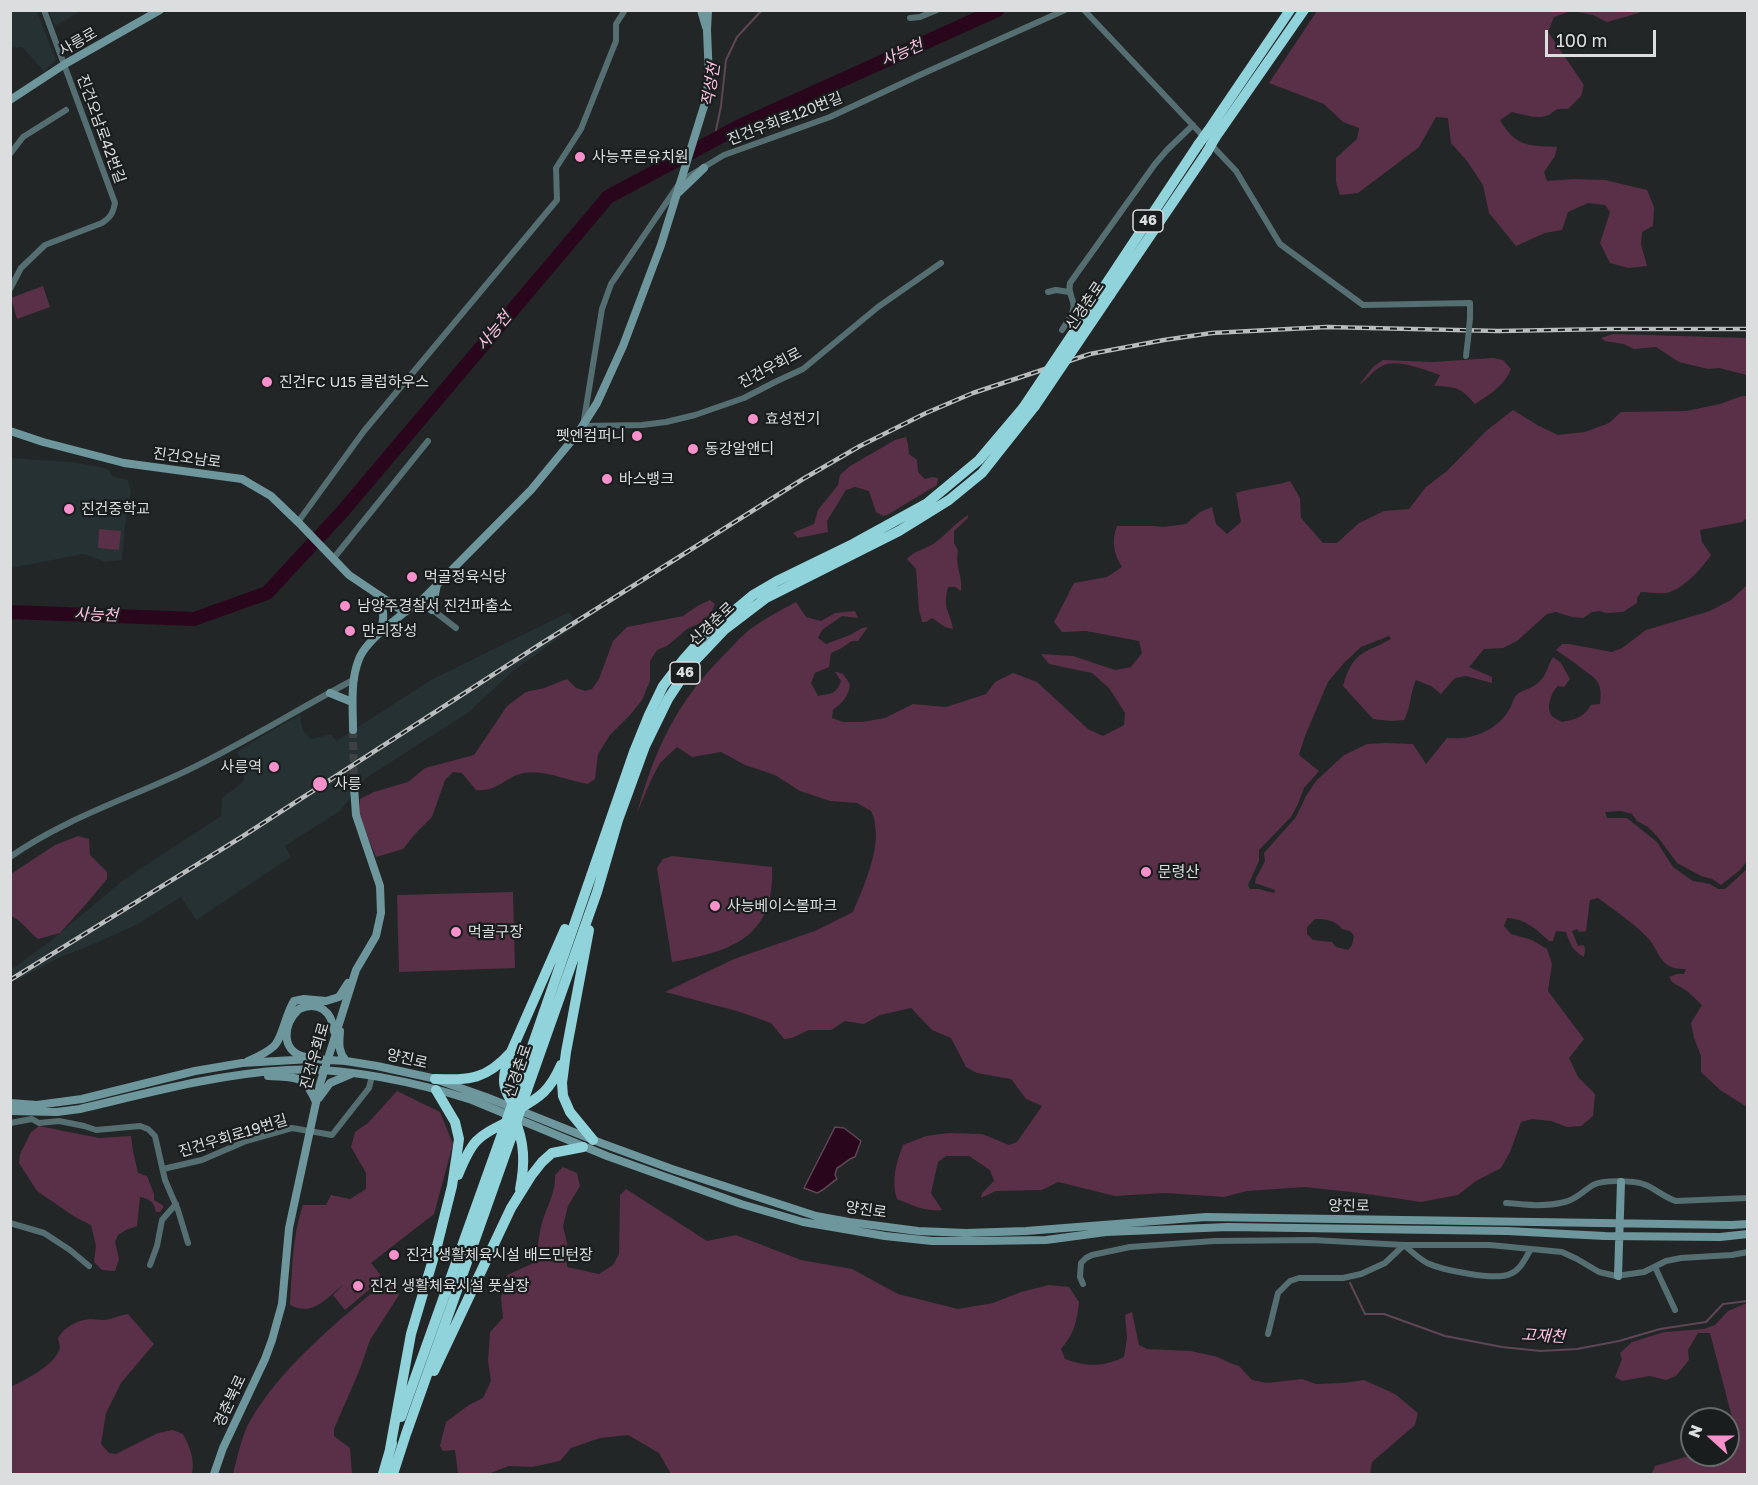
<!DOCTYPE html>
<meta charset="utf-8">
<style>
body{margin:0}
#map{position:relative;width:1758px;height:1485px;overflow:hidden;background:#222627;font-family:"Golos Text",sans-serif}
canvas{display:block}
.frame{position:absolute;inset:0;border:12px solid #dbddde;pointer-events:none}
.north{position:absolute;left:1680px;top:1407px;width:60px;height:60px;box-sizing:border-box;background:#191d1d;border:2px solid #676a6a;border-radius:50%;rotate:291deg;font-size:16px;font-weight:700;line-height:24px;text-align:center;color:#dbddde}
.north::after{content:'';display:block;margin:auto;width:21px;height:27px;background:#f890cb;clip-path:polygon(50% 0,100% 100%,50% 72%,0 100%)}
.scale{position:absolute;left:1545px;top:30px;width:111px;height:27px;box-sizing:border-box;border:3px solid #dbddde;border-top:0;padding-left:8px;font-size:18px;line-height:21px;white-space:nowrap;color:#dbddde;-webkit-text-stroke:4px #191d1d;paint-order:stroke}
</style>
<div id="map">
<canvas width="1758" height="1485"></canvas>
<div class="frame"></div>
<div class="north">N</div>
<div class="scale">100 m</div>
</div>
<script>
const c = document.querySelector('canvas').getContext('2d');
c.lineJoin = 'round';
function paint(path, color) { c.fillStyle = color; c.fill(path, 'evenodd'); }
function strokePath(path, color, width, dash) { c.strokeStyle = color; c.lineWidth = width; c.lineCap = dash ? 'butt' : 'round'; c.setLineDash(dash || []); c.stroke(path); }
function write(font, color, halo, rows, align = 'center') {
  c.font = font + ' "Golos Text","Noto Sans KR",sans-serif'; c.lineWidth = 4.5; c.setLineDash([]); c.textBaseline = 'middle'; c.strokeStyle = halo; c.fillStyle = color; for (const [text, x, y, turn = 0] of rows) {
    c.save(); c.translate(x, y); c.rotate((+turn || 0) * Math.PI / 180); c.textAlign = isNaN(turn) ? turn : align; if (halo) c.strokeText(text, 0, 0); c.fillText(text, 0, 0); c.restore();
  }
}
paint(new Path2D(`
 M11,10L35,11L37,12L56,60L44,71L22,47L11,48Z
 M49,11H81L55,26Z
 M11,458L70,462L101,467L109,470L112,476L128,480L131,492L125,526L122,560L105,562L84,554L11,568Z
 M569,612L577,625L513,671L469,712L366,778L340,811L285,846L291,857L196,920L181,897L138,924L87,947L58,958L16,981L11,970L53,939L122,881L221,816L222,798L243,782L245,767L237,752L264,735L300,715L303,731L311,739L331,734L336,741L431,680Z`), '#253132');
paint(new Path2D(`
 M1317,11H1571L1554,17L1548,32L1584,85L1581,96L1568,109C1552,108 1558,111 1546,116C1536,119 1521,114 1512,112L1500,120C1516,148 1529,145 1557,147L1555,156L1544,172L1547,181L1574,179L1605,180L1647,190L1654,207L1653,226L1642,232L1641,244L1647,266L1628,268L1610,263L1600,243L1610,212L1605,205L1588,203L1568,212L1562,230L1545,233L1516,246L1489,213L1483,185L1467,161L1451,143L1448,118L1436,117L1419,147L1358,193L1340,195L1336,182V158L1357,139L1359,128L1343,122L1324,104L1269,83Z
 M1572,11L1641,10V11L1639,13L1607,22L1593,15Z
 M43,286L50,307L17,319L11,298Z
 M1613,334L1747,338V375L1719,368L1708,369L1679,362L1656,347L1634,349L1624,344L1605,341L1601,338Z
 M1492,358L1503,360L1511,369C1505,385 1489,395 1475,404C1460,387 1457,387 1434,386L1440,375C1424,370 1397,358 1382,366C1373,370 1367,380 1359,385L1373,367L1383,360L1433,362Z
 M1742,396H1747V518L1742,522L1700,530L1702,542L1711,555C1702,568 1683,590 1666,593C1659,594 1649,592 1641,592L1637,598V603L1623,612L1606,613L1600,611L1592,612L1583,618L1572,617L1556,612L1547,614L1517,641L1503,648L1484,649L1469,667L1492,677V683L1466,676L1455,678L1441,694L1431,686L1416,680C1410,693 1411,708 1404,720L1390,721L1373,719L1343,686C1353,651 1363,654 1391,639L1389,636L1361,647L1344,663L1328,682L1305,736L1299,755L1319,771L1304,788L1298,804L1291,817L1259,850V861L1248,885L1250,889H1259L1274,893L1275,890L1255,883L1256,878L1265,861L1264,853L1296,817L1306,796L1316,781L1344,755L1367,744L1385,743L1413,744L1426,764L1447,738C1472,740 1495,732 1509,710C1512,706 1512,701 1515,697C1521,689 1533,689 1539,682C1546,676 1548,665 1553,657L1561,663L1570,679L1564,687L1558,686C1552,691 1545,708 1552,716C1555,719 1559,720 1562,722C1576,719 1583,718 1591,705L1600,704C1603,681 1596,679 1581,668C1573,661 1564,656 1556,650L1562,644H1569L1612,652L1622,648L1646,630L1710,611L1731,600L1747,585V861L1740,870L1721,885L1712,879L1701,876L1677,863L1657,836L1648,827L1637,821L1632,814L1621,811L1605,812L1607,818H1627L1657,842L1673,867L1693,881L1710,884L1718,889H1725L1747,869V1107L1720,1090L1701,1072V1056L1694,1038L1691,1023L1702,1005L1687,991L1672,982L1669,977L1677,974H1684L1686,969C1658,970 1661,951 1646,936C1632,922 1614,910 1598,898L1590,900L1586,931L1579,932L1577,929L1572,931L1578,946L1584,945L1585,950L1584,957C1572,950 1570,944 1566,932L1556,931L1553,941H1549C1536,929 1526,919 1507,918L1504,926L1511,934L1532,940L1547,949L1552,964L1548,991L1584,1039L1569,1058L1578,1077L1595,1094L1593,1116L1581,1126L1567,1127L1551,1121L1532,1119L1521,1122L1510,1152L1501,1168L1476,1181L1458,1195L1421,1202L1360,1193L1305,1187L1247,1191L1224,1197L1165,1193L1115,1196L1058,1182L1042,1190L996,1191L981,1198L982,1193L994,1181L990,1170L969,1156H946L938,1162L931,1193L942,1210C925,1212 912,1205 897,1199C891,1181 896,1163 903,1145L926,1136L948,1133L982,1134L1009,1145L1017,1142L1042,1106L1026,1099L1011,1079L977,1073L966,1067L951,1038L932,1030L911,1008L880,1015L864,1024L845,1021L831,1030H809L792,1038L784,1039L771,1023L737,1011L665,992L734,959L815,931L853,912C863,888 880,851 875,825C875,820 873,815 871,811L857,803L830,801L800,791L775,775L745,765L721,752L692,757L677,747L660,763L651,780L637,813C655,749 677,701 725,654C734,645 742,635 752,628C766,618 781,610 796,602L806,617L821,621L835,613L855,611L858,618L842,616L822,630L818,638L826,644L850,635L862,628L868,627L858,641H852L840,649L831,653L829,667L815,673L811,683L818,696C831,693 836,695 841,681L835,672H837L843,674L850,684C849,696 843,702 833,710L832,718L843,722H862L885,718L913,704L946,707L986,694L995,682L1013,673L1037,682L1088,729L1103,736L1124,725L1125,713L1109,688L1092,673L1049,664L1041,654L1073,656L1115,670L1131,667L1142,653L1139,641L1086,631L1062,632L1054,622L1074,583L1107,577L1122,567C1114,555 1111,540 1117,526H1154L1163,527L1186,524L1200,512L1212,507L1216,524L1227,534L1241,522L1236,493C1254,487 1272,487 1290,481L1300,498L1301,518L1323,543H1337L1359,523L1384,511L1409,509L1426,487L1447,471L1486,431L1513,410L1539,426L1558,435L1585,432L1609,423L1621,412L1686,411L1720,404ZM1315,919C1325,919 1336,920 1342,929L1350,931L1354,936L1352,945L1348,950L1336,947L1332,942L1313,940L1307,934V927Z
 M906,437L908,444L909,454L917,460L918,472L925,479L932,477L938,478L937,485L887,515L883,516L876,512L869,491L855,487L846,490L827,521L828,532L798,538L793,533L814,524L818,510L838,485L840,475L850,466L895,440Z
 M968,515V518L954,531V543L958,550C955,569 963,575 961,591L955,587H948C942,611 950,609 953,629L945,627L932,618L926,622H922L919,610L916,569L907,559C914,551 925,549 933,544C946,535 955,523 968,515Z
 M99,529L121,531L119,550L98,548Z
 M710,600L715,604L711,614L700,623L687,629L667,646L657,650L650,661V681L642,700L630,715L610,735L598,754L595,779L588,784C569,781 543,769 524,773C504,777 499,792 476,790L462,773L453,772L445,780L432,817L415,834L403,849L376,857L359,815L360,799L374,792L408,782L425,768L474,755L507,706L526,692L544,688L567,679L576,688L586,691L592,689L599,679L613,641L627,627L683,616L699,605Z
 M78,836L89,839L90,855L107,872V879L87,903L60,933L38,939C28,931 21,920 11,916V874L55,845Z
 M672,856L772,867C775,938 732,951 672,962L657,868L663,859Z
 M513,892L515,968L399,972L397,895Z
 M397,1091L440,1112L453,1144L434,1214L371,1263L383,1278L345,1310L333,1295L344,1284C326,1298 314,1317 290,1305C292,1272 292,1237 303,1205H326L331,1195L350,1199L366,1189V1173L351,1147L355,1132L368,1123Z
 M39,1126L99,1138L131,1136L133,1151L138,1173L147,1176L154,1194V1200L164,1206L160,1212H156C154,1202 150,1199 140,1197L137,1226L126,1230L118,1235L115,1242L119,1259L115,1271L102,1270L94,1262L96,1246L91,1225L75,1217L37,1191L19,1163L20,1154L31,1132Z
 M563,1167L577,1173L580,1186L568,1206L563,1226L567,1243V1267L599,1274L613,1265L619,1254L620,1195L626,1189L707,1241L736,1235L801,1260L852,1269L898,1294L958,1309L993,1303L1021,1292L1049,1285L1069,1287L1079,1302C1077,1322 1074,1334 1061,1349L1065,1359C1086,1367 1104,1367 1124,1357L1127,1338L1125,1315L1132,1312L1139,1345L1147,1349L1191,1351L1218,1357L1230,1363L1239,1366L1252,1380L1267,1383L1302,1379L1316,1384L1343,1383L1364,1380L1395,1394L1418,1413L1415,1425L1372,1462L1370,1474H670V1472L659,1453L628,1435L600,1438L571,1448L560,1461L532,1467L509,1466L488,1474H458L455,1450L443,1451L440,1446L446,1422L469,1405L483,1398L491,1381L488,1361L490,1332L503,1318L501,1298L507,1275L536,1262C538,1250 538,1238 541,1227C545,1208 556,1195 555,1175Z
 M385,1282L395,1285L399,1295L370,1340L360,1369L334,1429V1436L350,1448L352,1474H233C237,1459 242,1434 250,1421C281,1367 337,1322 385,1282Z
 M1747,1303V1474H1654L1652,1473L1655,1466L1692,1455H1728V1439L1734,1425L1710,1333H1698L1688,1350L1689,1360L1676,1376L1666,1380L1649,1376L1622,1381L1615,1377L1622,1359L1620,1353L1632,1342L1664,1332L1704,1329L1715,1325L1728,1311Z
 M128,1314L154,1344L121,1383L106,1413L101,1444L109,1453L116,1454L158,1433L173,1430L183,1434C190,1446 195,1461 192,1474H11V1387C24,1380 57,1365 60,1347C60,1346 58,1339 58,1338C64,1327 78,1320 90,1319C97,1319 103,1321 110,1319C116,1317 121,1315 128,1314Z`), '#593047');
const water = new Path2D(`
 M835,1127L844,1128L861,1141L855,1157C847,1159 844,1165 837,1168L835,1175L837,1179C829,1184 826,1189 817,1193L804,1188Z`);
paint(water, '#2a061d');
strokePath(water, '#5f4657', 1.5);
strokePath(new Path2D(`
 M714,140L721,106L726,60L737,37L762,10
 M1350,1283L1365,1314H1384L1445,1336L1502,1347L1540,1351L1577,1349L1619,1341L1660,1329L1706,1322L1723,1304L1748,1301`), '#5f4657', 2);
strokePath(new Path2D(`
 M10,612L194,619L267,593L343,511L608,197L740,126L997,10`), '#2a061d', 14);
strokePath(new Path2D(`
 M353,730L354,787`), '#3e4142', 8, [8, 4]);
strokePath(new Path2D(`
 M1084,10L1236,171L1280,244L1363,305L1470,303V318
 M910,18L920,17L937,10
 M10,154L23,137L66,110
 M941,263L878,307L803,369L775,382L744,398L695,415L666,422L642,425L583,426L602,309L611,284L681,181L724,155L830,117L922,74L1065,10
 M10,289L21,268L45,245L102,223C111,217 113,213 115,203L44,10
 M1048,292L1056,290L1069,292
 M1062,330C1067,322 1076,311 1073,302C1071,294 1068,292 1070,283L1155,164L1167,150L1193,125
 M1466,356L1468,339
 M298,522L364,431L557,200L556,168L581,129L616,41V24L625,10
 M333,559L428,441
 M421,601L456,628
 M10,857C64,819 127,799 186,771C244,743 298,709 355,679
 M10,1123L32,1119L39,1123L59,1121L84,1126L96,1130L140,1126L148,1129L155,1136L165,1180L178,1210L188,1243
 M163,1169L202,1160L246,1141L292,1128L332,1135L369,1088L372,1076
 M1506,1203C1526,1205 1545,1207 1565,1202C1577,1199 1583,1191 1593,1185C1603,1180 1623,1181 1634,1182C1650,1183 1662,1197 1676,1201L1748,1198
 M10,1223L44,1233L70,1250L89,1266
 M150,1265L157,1246L162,1220L176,1204
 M1655,1267L1675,1310
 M1083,1284L1080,1277L1081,1263L1086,1258L1092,1255L1130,1247L1214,1241L1313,1240L1404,1245H1490L1562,1252L1577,1259L1599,1272L1616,1276L1644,1272L1666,1261L1681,1258L1732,1255L1748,1252
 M1268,1334L1278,1293L1290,1281L1299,1278H1343L1361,1274L1385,1263L1404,1245C1411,1251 1418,1258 1427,1263C1442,1270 1495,1281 1510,1274C1521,1270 1525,1258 1531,1249`), '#546e71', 6);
strokePath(new Path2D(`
 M701,10L706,27
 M10,100L65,64L160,10
 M679,192L704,168
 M10,431L43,442L124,463L242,479L271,496L298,522L349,575L404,612
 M378,596C384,609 385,618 380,632
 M432,610L437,584
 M330,693L352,702
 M353,730C353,707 350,681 359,659C366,640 404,612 421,601L531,490L578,433L597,403L623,346L661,245L705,103L709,78L707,30L708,10
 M340,1031C339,1044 338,1051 346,1061
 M305,1057C280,1051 283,1024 299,1009C319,1000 332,1012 334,1031
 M248,1061C257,1057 267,1053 274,1046C282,1039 286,1013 294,1001L304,999L326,1001L339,997L348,983
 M268,1076C297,1078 304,1074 316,1102
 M319,1098L330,1083L351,1074
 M10,1103L37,1105L82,1099L195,1071L242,1063L311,1059L346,1061L377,1066L432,1078L486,1097L601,1143L672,1169L816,1216L849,1222L918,1231L966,1233L1026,1231L1206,1217L1732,1225L1748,1224
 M10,1111L57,1112L80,1109C148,1093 217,1074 287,1070C342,1066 419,1083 472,1100L607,1156L741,1204L803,1222L885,1236L932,1241H981L1046,1240L1106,1232L1228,1227L1507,1231L1605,1236L1720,1237L1748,1234
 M1618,1276L1621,1182
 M214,1474L223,1448L265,1359L272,1340L282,1304L289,1228L320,1084L356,970L376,936L381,913L380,886L356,815L354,787`), '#6d979c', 8);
strokePath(new Path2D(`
 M1208,131L1290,10
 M1215,138L1304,10
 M1110,295L1207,152
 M1098,296L1198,145
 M589,930L566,1052L562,1083L563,1096L570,1112L593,1140
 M509,1058C500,1081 503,1090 517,1110
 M435,1079C470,1080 486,1080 511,1052L565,929
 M518,1087L634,752L649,715L663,686L683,660L706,634L753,595L777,581L853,544L926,504L979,460L1023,408
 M527,1090L597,892L618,820L645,746L668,699L689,667L724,630L766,598L899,531L949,500L982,473L1035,406
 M458,1175C473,1138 477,1137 511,1120
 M520,1189C525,1164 525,1142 514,1118L517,1110C541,1097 550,1090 561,1065
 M434,1371L511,1208L531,1176L542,1162L552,1153L583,1147
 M401,1417L502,1134
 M390,1449L411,1334L437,1246L452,1186L457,1153L459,1139L455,1122L436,1090
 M383,1474L392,1443
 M393,1474L406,1434L511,1138`), '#91d3db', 10);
const rail = new Path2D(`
 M10,980L240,838L539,645L803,479L860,446L926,413L973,393L1090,354L1164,340L1212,333L1327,327L1498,331L1610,329H1748`);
strokePath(rail, '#babdbe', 4.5);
strokePath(rail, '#191d1d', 2, [7]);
strokePath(new Path2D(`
 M1468,339L1470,318`), '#546e71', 6);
strokePath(new Path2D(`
 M1198,145L1208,131
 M1207,152L1215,138
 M1035,406L1110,295
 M1023,408L1098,296
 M502,1134L518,1087
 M511,1138L527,1090`), '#91d3db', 10);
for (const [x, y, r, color] of [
 [580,157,6,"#f890cb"],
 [267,382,6,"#f890cb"],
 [753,419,6,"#f890cb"],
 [637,436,6,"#f890cb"],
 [693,449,6,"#f890cb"],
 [607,479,6,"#f890cb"],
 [69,509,6,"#f890cb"],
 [412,577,6,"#f890cb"],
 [345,606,6,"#f890cb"],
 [350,631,6,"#f890cb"],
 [274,767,6,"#f890cb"],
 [320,784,8,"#f890cb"],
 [1146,872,6,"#f890cb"],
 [715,906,6,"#f890cb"],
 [456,932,6,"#f890cb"],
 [394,1255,6,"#f890cb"],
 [358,1286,6,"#f890cb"]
]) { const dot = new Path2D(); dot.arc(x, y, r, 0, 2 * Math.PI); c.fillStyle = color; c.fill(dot); strokePath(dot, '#191d1d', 2); }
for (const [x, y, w] of [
 [1148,221,30],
 [685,673,30]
]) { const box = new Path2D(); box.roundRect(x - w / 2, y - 11, w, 22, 4.5); c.fillStyle = '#191d1d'; c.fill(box); strokePath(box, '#dbddde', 1.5); }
write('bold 14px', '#dbddde', null, [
 ["46",1148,221],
 ["46",685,673]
]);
write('15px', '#dbddde', '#191d1d', [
 ["사릉로",78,42,-30],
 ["진건우회로120번길",785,119,-21],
 ["진건오남로42번길",101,129,70],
 ["신경춘로",1085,306,-56],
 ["진건우회로",770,368,-28],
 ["진건오남로",187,458,8],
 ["신경춘로",712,624,-43],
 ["진건우회로",315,1056,-74],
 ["양진로",407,1059,13],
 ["신경춘로",518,1071,-71],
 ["진건우회로19번길",233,1136,-17],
 ["양진로",1349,1206,1],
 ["양진로",866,1210,8],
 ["경춘북로",230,1401,-65]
]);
write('15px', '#dbddde', '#191d1d', [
 ["사능푸른유치원",592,157],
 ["진건FC U15 클럽하우스",279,382],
 ["효성전기",765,419],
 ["펫엔컴퍼니",625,436,"right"],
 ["동강알앤디",705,449],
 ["바스뱅크",619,479],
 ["진건중학교",81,509],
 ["먹골정육식당",424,577],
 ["남양주경찰서 진건파출소",357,606],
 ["만리장성",362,631],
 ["사릉역",262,767,"right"],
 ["사릉",334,784],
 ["문령산",1158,872],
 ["사능베이스볼파크",727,906],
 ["먹골구장",468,932],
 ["진건 생활체육시설 배드민턴장",406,1255],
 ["진건 생활체육시설 풋살장",370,1286]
], 'left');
write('italic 16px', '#fcc1e0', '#191d1d', [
 ["사능천",902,53,-24],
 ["적성천",711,85,-81],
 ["사능천",494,331,-50],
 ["사능천",96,615,2],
 ["고재천",1543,1336,3]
]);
</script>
